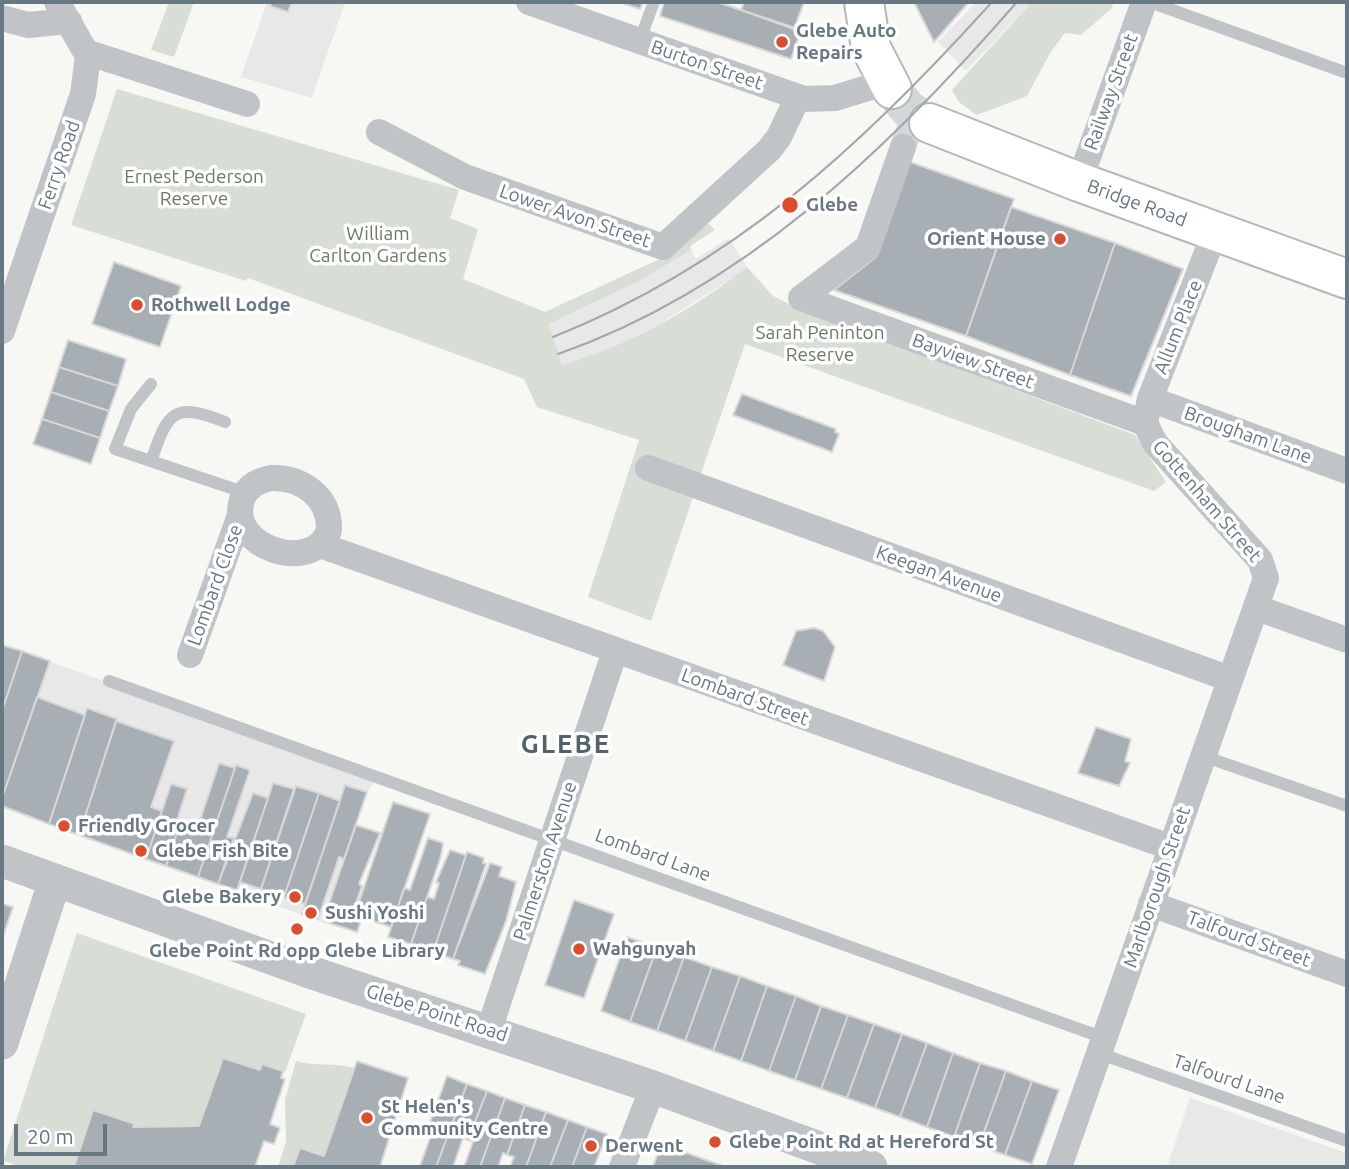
<!DOCTYPE html>
<style>
body{margin:0}
#map{position:relative;width:1349px;height:1169px;overflow:hidden;background:#f7f7f4;font-family:Ubuntu,sans-serif}
canvas{display:block}
.frame{position:absolute;inset:0;border:4px solid #677883;pointer-events:none}
.scale{position:absolute;left:14px;top:1124px;width:93px;height:32px;box-sizing:border-box;border:4px solid #677883;border-top:0;padding-left:9px;font-size:21px;line-height:24px;white-space:nowrap;color:#677883;-webkit-text-stroke:5px #fff;paint-order:stroke}
</style>
<div id="map">
<canvas width="1349" height="1169"></canvas>
<div class="frame"></div>
<div class="scale">20 m</div>
</div>
<script>
const c = document.querySelector('canvas').getContext('2d');
c.lineJoin = 'round';
function paint(path, color) { c.fillStyle = color; c.fill(path, 'evenodd'); }
function strokePath(path, color, width, dash) { c.strokeStyle = color; c.lineWidth = width; c.lineCap = dash ? 'butt' : 'round'; c.setLineDash(dash || []); c.stroke(path); }
function write(font, color, halo, rows, align = 'center') {
  c.font = font + ' Ubuntu,sans-serif'; c.lineWidth = 7; c.setLineDash([]); c.textBaseline = 'middle'; c.strokeStyle = halo; c.fillStyle = color; for (const [text, x, y, turn = 0] of rows) {
    c.save(); c.translate(x, y); c.rotate((+turn || 0) * Math.PI / 180); c.textAlign = isNaN(turn) ? turn : align; if (halo) c.strokeText(text, 0, 0); c.fillText(text, 0, 0); c.restore();
  }
}
paint(new Path2D(`
 M267,2H345L312,98L241,77Z
 M976,2H1032L966,71L938,42Z
 M729,238L747,267L734,277L653,328L597,355L562,365L549,324L641,280L691,250L696,259Z
 M2,645L378,777L367,792L322,922L2,808Z
 M1190,1098L1347,1153V1167H1167Z`), '#e7e8e7');
paint(new Path2D(`
 M169,2H194L174,57L151,50Z
 M1032,2H1114L1111,9L1081,35L1065,33L1050,53L1027,96L977,115L959,102L952,90Z
 M117,89L459,190L450,218L478,229L463,279L545,312L664,257L708,223L715,230L690,246L691,250L641,280L549,324L562,365C628,346 692,310 747,267L773,296L801,310L1135,435L1166,482L1154,491L745,344L651,621L588,597L639,440L537,407L524,379L248,278L246,281L71,225Z
 M77,933L306,1014L285,1072L262,1064L260,1070L222,1058L199,1126L133,1127L134,1123L93,1110L74,1167H23L3,1161Z
 M296,1061C316,1067 335,1062 355,1068L324,1156L300,1148L293,1167H278L286,1142L285,1100Z`), '#d8ddd5');
const building = new Path2D(`
 M272,2H292L288,12L270,6Z
 M619,2H643L640,9Z
 M664,2H717L801,30L791,59L660,16Z
 M744,2H804L794,29L741,10Z
 M914,2H969L934,42Z
 M910,162L1014,199L966,336L834,290L876,257Z
 M1011,207L1115,243L1070,375L966,336Z
 M1115,243L1183,269L1131,396L1070,375Z
 M114,262L181,286L160,347L92,324Z
 M68,340L126,359L118,386L59,367Z
 M59,367L118,386L109,411L51,392Z
 M51,392L109,411L100,438L42,419Z
 M742,394L836,429L835,432L839,434L832,452L733,415Z
 M42,419L100,438L91,464L33,444Z
 M814,628L823,631L835,647L824,681L783,665L796,631Z
 M2,645L22,651L2,711Z
 M22,651L50,661L2,798V711Z
 M37,697L85,715L49,824L2,806V798Z
 M87,708L117,719L79,835L49,824Z
 M116,721L174,741L151,807L162,811L146,859L79,835Z
 M1096,727L1131,739L1125,761L1130,763L1119,786L1078,773Z
 M219,763L235,768L198,877L166,866L181,821L198,826Z
 M236,765L250,770L227,837L234,838L218,884L198,877Z
 M273,783L294,789L261,889L240,882Z
 M171,784L187,789L177,820L181,821L166,866L146,859Z
 M345,785L367,792L344,859L339,857L318,919L302,914Z
 M296,786L319,793L284,897L261,889Z
 M253,793L268,798L237,890L218,884Z
 M319,793L340,801L305,904L284,897Z
 M393,802L430,814L391,927L364,918L367,909L358,905Z
 M356,825L380,833L359,884L362,886L352,914L362,918L357,932L323,921Z
 M428,838L443,843L441,856L411,944L388,937L404,888L410,890Z
 M450,850L466,855L433,952L411,944L427,897L434,899L439,883L436,882Z
 M467,852L484,858L483,863L486,864L453,959L433,952Z
 M490,863L502,867L499,876L516,882L506,921L485,974L458,965L460,961L453,959Z
 M574,900L614,914L584,998L545,985Z
 M2,904L13,907L2,939Z
 M627,937L657,947L630,1022L601,1011Z
 M657,947L684,957L657,1031L630,1022Z
 M684,957L712,967L685,1041L657,1031Z
 M712,967L740,976L713,1051L685,1041Z
 M740,976L767,986L741,1061L713,1051Z
 M767,986L796,996L769,1071L741,1061Z
 M796,996L821,1006L795,1080L769,1071Z
 M821,1006L848,1015L821,1089L795,1080Z
 M848,1015L874,1024L847,1098L821,1089Z
 M874,1024L902,1034L875,1108L847,1098Z
 M902,1034L927,1043L900,1117L875,1108Z
 M927,1043L953,1053L927,1127L900,1117Z
 M953,1053L980,1063L954,1137L927,1127Z
 M223,1058L260,1070L262,1064L283,1071L281,1078L285,1079L270,1124L280,1128L274,1144L264,1141L255,1167H74L93,1110L135,1124L133,1127L199,1126Z
 M357,1061L408,1078L380,1167H293L300,1148L324,1156Z
 M980,1063L1006,1071L979,1146L954,1137Z
 M1006,1071L1032,1081L1005,1155L979,1146Z
 M447,1076L467,1084L436,1167H424L420,1166L434,1127L429,1125Z
 M1032,1081L1059,1090L1032,1164L1005,1155Z
 M467,1084L487,1091L468,1140L463,1138L453,1167H436Z
 M487,1091L505,1098L480,1167H464L473,1142L468,1140Z
 M505,1098L525,1105L507,1155L503,1153L498,1167H480Z
 M525,1105L546,1112L526,1167H510L514,1157L507,1155Z
 M546,1112L568,1120L550,1167H526Z
 M568,1120L587,1127L572,1167H550Z
 M587,1127L607,1134L594,1167H572Z
 M661,1144L726,1167H653Z`);
paint(building, '#a7afb4');
strokePath(building, '#d8d8d6', 2);
strokePath(new Path2D(`
 M903,147L915,115`), '#d3d7d8', 26, [26, 13]);
strokePath(new Path2D(`
 M892,89L908,109L929,123`), '#d3d7d8', 38, [38, 19]);
const primary = new Path2D(`
 M864,2L871,48L892,89
 M929,123L1079,182L1347,279`);
strokePath(primary, '#b3b8bb', 42);
strokePath(new Path2D(`
 M1150,2L1347,73
 M639,42L654,2
 M151,384L131,409L115,449L246,493
 M151,461C168,412 173,401 225,422
 M109,681L1104,1038
 M1203,756L1347,806
 M1098,1053L1347,1141`), '#c0c4c7', 12);
strokePath(new Path2D(`
 M529,2L804,99L835,98L887,82
 M2,18L28,25L69,21
 M86,52L247,104
 M379,132L465,177L663,247L769,150L779,137L798,97
 M1079,182L1144,2
 M801,298L1145,423
 M801,298L868,247L903,147
 M2,331L83,94L88,56L57,2
 M1150,399L1347,471
 M648,468L1230,679
 M271,478C302,477 330,497 329,530C314,576 226,547 242,500C246,487 257,481 271,478Z
 M320,545L1170,847
 M1257,608L1347,640
 M190,655L240,515
 M1151,904L1347,974
 M489,1030L615,651
 M622,1167L653,1087
 M1059,1167L1266,578L1260,560L1155,443L1145,423L1150,399L1215,232`), '#c0c4c7', 26);
strokePath(new Path2D(`
 M2,861L304,970L653,1087L871,1167
 M2,1043L55,880`), '#c0c4c7', 33);
strokePath(primary, '#fff', 38);
strokePath(new Path2D(`
 M553,337C734,265 863,145 992,2
 M558,354C744,289 890,148 1017,2`), '#a1a8ac', 2);
for (const [x, y, r, color] of [
 [782,42,7,"#dc4d2e"],
 [790,205,9,"#dc4d2e"],
 [1060,239,7,"#dc4d2e"],
 [137,305,7,"#dc4d2e"],
 [64,826,7,"#dc4d2e"],
 [141,851,7,"#dc4d2e"],
 [295,897,7,"#dc4d2e"],
 [311,913,7,"#dc4d2e"],
 [297,929,7,"#dc4d2e"],
 [579,949,7,"#dc4d2e"],
 [367,1118,7,"#dc4d2e"],
 [715,1142,7,"#dc4d2e"],
 [591,1146,7,"#dc4d2e"]
]) { const dot = new Path2D(); dot.arc(x, y, r, 0, 2 * Math.PI); c.fillStyle = color; c.fill(dot); strokePath(dot, '#fff', 2.5); }
write('bold 19px', '#677883', '#fff', [
 ["Glebe Auto",796,31],
 ["Repairs",796,53],
 ["Glebe",806,205],
 ["Orient House",1046,239,"right"],
 ["Rothwell Lodge",151,305],
 ["Friendly Grocer",78,826],
 ["Glebe Fish Bite",155,851],
 ["Glebe Bakery",281,897,"right"],
 ["Sushi Yoshi",325,913],
 ["Wahgunyah",593,949],
 ["Glebe Point Rd opp Glebe Library",297,951,"center"],
 ["St Helen's",381,1107],
 ["Community Centre",381,1129],
 ["Glebe Point Rd at Hereford St",729,1142],
 ["Derwent",605,1146]
], 'left');
write('19px', '#677883', '#fff', [
 ["Burton Street",707,65,19],
 ["Railway Street",1111,92,-70],
 ["Ferry Road",59,165,-71],
 ["Bridge Road",1137,203,20],
 ["Lower Avon Street",575,216,19],
 ["Allum Place",1178,327,-68],
 ["Bayview Street",973,361,20],
 ["Brougham Lane",1248,435,20],
 ["Gottenham Street",1207,501,49],
 ["Keegan Avenue",939,574,20],
 ["Lombard Close",215,585,-70],
 ["Lombard Street",745,697,20],
 ["Lombard Lane",653,855,20],
 ["Palmerston Avenue",545,861,-72],
 ["Marlborough Street",1157,887,-71],
 ["Talfourd Street",1249,939,20],
 ["Glebe Point Road",437,1013,18],
 ["Talfourd Lane",1229,1079,19]
]);
write('19px', '#6b7b65', '#fff', [
 ["Ernest Pederson",194,177],
 ["Reserve",194,199],
 ["William",378,234],
 ["Carlton Gardens",378,256],
 ["Sarah Peninton",820,333],
 ["Reserve",820,355]
]);
c.letterSpacing = '2px';
write('bold 26px', '#546169', '#fff', [
 ["GLEBE",566,744]
]);
c.letterSpacing = '0px';
</script>
